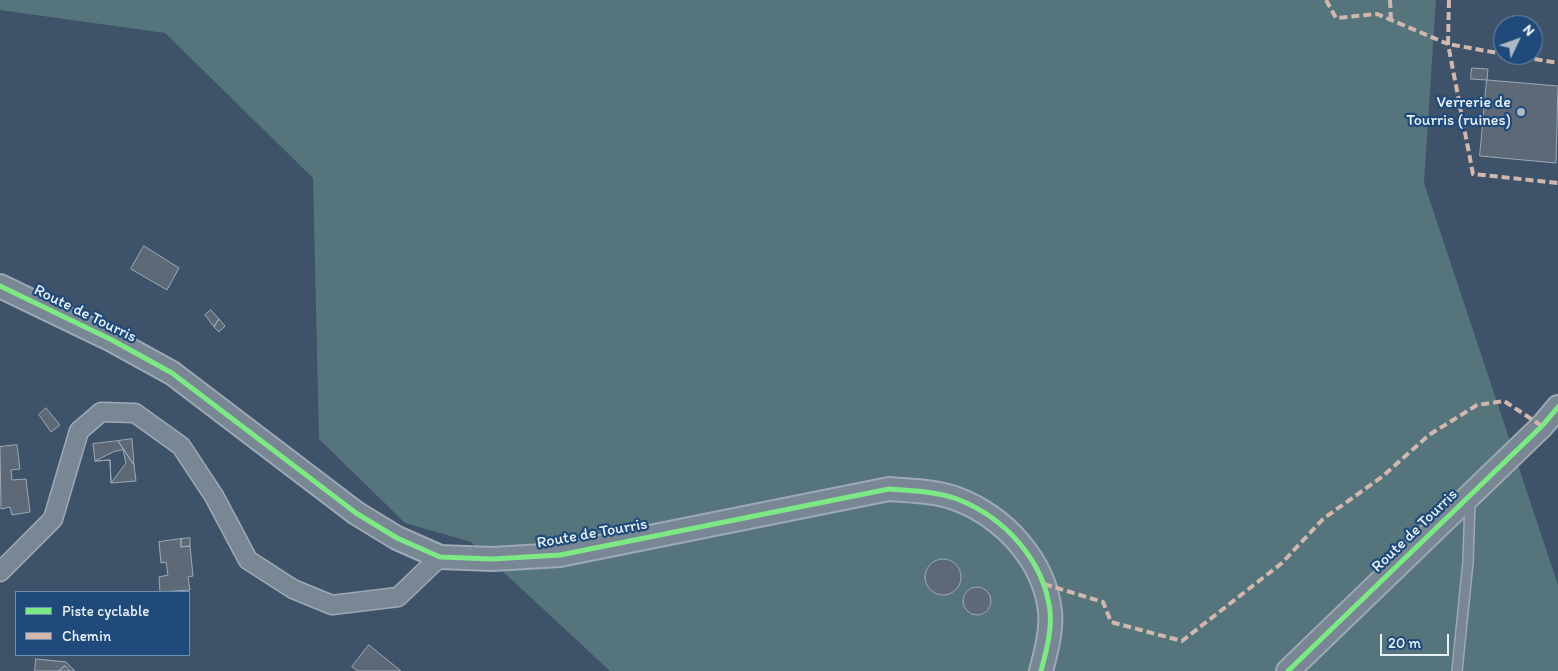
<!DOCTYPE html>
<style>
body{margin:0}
#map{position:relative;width:1558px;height:671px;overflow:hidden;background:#3e5369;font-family:Itim,sans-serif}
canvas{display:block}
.legend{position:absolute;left:15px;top:591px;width:175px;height:65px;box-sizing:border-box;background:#1f4a7a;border:1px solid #6f8dac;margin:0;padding:6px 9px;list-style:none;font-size:15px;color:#e8f1f8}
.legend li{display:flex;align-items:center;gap:10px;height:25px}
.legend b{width:25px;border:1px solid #6f8dac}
.north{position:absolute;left:1493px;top:15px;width:50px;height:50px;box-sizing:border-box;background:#1f4a7a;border:1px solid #6f8dac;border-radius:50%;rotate:48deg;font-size:14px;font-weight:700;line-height:20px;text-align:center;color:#e8f1f8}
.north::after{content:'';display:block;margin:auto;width:18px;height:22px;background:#acbac6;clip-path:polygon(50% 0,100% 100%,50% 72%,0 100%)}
.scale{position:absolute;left:1380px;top:634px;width:69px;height:22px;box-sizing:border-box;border:2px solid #e8f1f8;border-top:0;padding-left:6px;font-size:15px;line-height:18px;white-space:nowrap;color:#e8f1f8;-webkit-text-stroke:4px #1f4a7a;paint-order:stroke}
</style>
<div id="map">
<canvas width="1558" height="671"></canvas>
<ul class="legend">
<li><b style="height:6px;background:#7ce984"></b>Piste cyclable</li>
<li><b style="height:6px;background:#d1b7ad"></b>Chemin</li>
</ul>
<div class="north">N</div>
<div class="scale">20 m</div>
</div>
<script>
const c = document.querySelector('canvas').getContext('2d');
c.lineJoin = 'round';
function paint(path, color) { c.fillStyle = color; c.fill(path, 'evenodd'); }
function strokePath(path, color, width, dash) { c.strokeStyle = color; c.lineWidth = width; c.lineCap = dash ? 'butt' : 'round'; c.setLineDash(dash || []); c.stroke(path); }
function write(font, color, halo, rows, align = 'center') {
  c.font = font + ' Itim,sans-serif'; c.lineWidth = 4.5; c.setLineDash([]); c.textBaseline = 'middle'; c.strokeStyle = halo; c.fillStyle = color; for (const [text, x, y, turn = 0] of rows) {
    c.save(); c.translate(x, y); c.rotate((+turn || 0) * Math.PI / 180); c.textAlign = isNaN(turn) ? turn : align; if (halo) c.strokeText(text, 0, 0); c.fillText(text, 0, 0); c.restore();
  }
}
paint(new Path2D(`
 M0,0H1436L1424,183L1558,585V671H610L471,542L405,523L319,439L313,178L165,33L0,10Z`), '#55747b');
const building = new Path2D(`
 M1472,68L1488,69L1487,80L1471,79Z
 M1487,80L1558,86L1556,163L1480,156Z
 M144,246L179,268L167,290L131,269Z
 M211,310L219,319L214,327L205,315Z
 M219,319L225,326L219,332L214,327Z
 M46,408L60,425L51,432L39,415Z
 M132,439L134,465L118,441Z
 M118,441L134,465L136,481L111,483L110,460L95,461L93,444Z
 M17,445L20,469L11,470L12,480L26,479L30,512L12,515L10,507L1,509L0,447Z
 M123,450L126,463L111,483L110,460L95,461L113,452Z
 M190,538V546L181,547V539Z
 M181,539V547L190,546L193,576L188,577L190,590L160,592L159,577L168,575L166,562L161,563L159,542Z
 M925 577a18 18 0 1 1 36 0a18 18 0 1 1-36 0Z
 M963 601a14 14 0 1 1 28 0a14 14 0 1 1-28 0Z
 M369,645L401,671H358L352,667Z
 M36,659L66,662L75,671H70L65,666L59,671H35Z
 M65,666L70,671H59Z`);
paint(building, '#5d6977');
strokePath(building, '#9ea9b5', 1);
const service = new Path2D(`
 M1457,671L1468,562L1470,501`);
const minor = new Path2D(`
 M0,572L53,519L79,431L101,412L135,413L181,446L214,496L248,560L293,589L332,605L398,597L440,557`);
const tertiary = new Path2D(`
 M0,286L112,340L172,373L356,513L397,538L440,557L492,559L560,555L889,489C911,491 936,491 957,499C1004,517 1044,560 1050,611C1052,631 1046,652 1041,671
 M1288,671L1542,426L1558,407`);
strokePath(service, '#9ea9b5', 12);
strokePath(minor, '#9ea9b5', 21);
strokePath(tertiary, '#9ea9b5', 26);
strokePath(service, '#798694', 9);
strokePath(minor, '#798694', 18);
strokePath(tertiary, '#798694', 22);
strokePath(new Path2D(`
 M1326,0L1336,18L1377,14L1448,44L1473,174L1558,183
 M1390,0L1391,20
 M1449,0L1448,44L1503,54
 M1511,55L1558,63
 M1044,584L1103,602L1111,622L1182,641L1282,563L1323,519L1383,476L1429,435L1477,405L1504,401L1542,426`), '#d1b7ad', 4, [8, 4]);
strokePath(new Path2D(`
 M0,286L112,340L172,373L356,513L397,538L440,557L492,559L560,555L889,489C911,491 936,491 957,499C1004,517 1044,560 1050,611C1052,631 1046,652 1041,671
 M1288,671L1542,426L1558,407`), '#7ce984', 5);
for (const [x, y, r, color] of [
 [1521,112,5,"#acbac6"]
]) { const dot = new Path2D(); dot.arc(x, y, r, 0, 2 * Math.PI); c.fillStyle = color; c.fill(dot); strokePath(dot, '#1f4a7a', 2); }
write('16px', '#e8f1f8', '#1f4a7a', [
 ["Verrerie de",1511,103],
 ["Tourris (ruines)",1511,121]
], 'right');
write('16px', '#e8f1f8', '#1f4a7a', [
 ["Route de Tourris",85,314,26],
 ["Route de Tourris",1415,531,-44],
 ["Route de Tourris",592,534,-10]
]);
</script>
